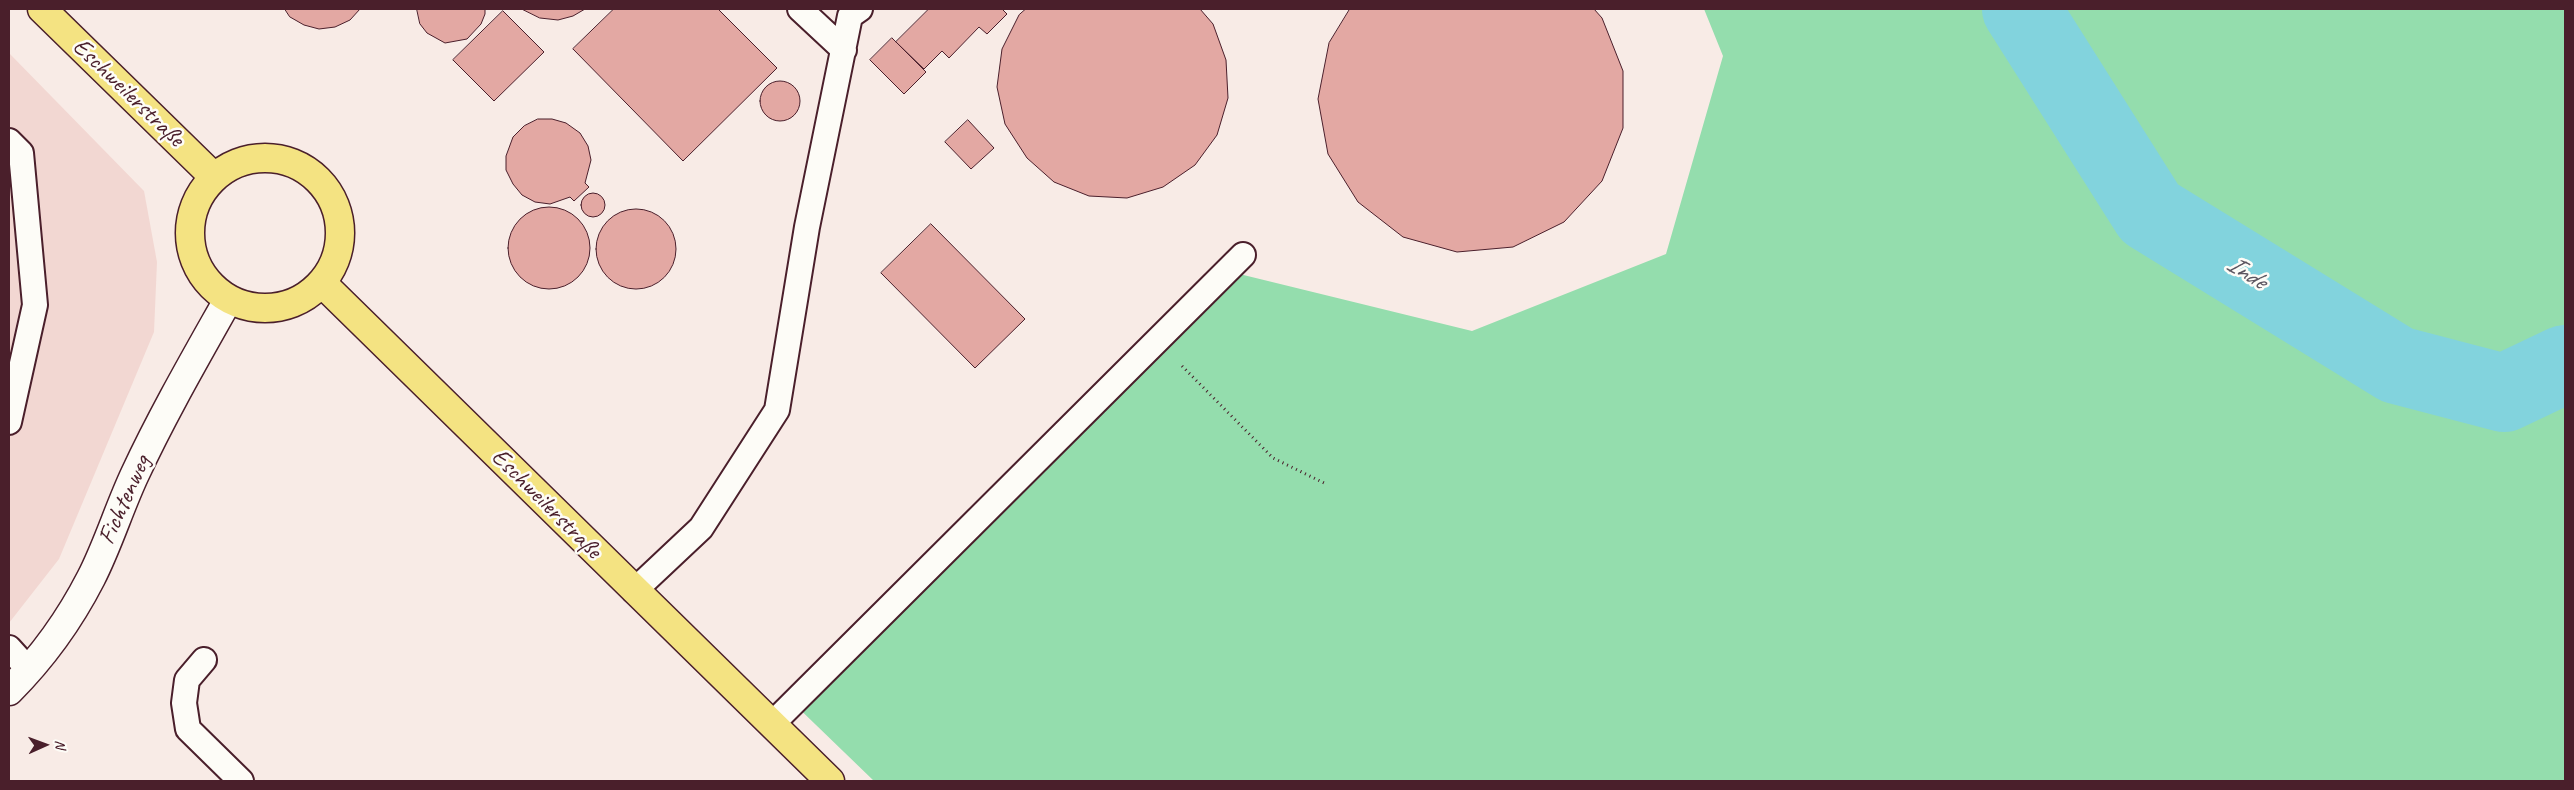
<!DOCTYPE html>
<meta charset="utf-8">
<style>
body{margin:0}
#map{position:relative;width:2574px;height:790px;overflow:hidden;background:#f8ebe6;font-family:Caveat,sans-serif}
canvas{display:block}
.frame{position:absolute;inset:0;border:10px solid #4a1f2b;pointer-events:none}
.north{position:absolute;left:20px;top:720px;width:50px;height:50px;-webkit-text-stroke:4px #fdfcf7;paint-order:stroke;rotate:88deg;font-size:14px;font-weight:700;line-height:20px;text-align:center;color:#4a1f2b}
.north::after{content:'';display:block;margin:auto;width:18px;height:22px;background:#4a1f2b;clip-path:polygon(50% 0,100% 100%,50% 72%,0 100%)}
</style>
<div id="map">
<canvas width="2574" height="790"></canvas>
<div class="frame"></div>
<div class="north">N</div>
</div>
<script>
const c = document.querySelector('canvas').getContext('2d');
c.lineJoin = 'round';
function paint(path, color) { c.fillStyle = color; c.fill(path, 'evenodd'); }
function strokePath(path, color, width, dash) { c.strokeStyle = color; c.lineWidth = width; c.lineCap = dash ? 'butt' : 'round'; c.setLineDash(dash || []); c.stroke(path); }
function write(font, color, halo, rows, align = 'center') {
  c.font = font + ' Caveat,sans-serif'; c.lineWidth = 5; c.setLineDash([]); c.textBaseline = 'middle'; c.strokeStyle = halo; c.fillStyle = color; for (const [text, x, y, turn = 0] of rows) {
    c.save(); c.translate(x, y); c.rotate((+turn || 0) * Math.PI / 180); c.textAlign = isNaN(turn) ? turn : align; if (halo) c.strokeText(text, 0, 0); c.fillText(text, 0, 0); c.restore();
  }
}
paint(new Path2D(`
 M9,53L144,191L157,262L154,332L59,559L9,623Z`), '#f2d7d2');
paint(new Path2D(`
 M1704,9H2565V781H874L786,696L1219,269L1472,331L1666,254L1723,56Z`), '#94ddad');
strokePath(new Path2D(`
 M2021,9L2150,213L2397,365L2504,393L2565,364`), '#82d3dd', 78);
const building = new Path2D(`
 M285,9H360L350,20L335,27L319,29L304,25L290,17Z
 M417,9H485V14L481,24L467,39L445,43L427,33L420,24Z
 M522,9H585L573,16L558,20L540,18Z
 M614,9H718L777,68L683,161L573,49Z
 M929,9H1002L1007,14L987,34L979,27L949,58L942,51L924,69L896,42Z
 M1026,9H1200L1213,24L1226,60L1228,98L1217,135L1195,165L1163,187L1127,198L1089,196L1054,182L1027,158L1005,124L997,87L1002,49L1019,15Z
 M1350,9H1594L1602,18L1623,71V128L1602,181L1564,222L1513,247L1457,252L1403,237L1358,202L1328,154L1318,99L1329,43Z
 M503,11L544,52L494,101L453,60Z
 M892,38L926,72L904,94L870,60Z
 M760 101a20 20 0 1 1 40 0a20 20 0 1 1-40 0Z
 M538,119H552L566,123L580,133L588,146L591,160L585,183L589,187L574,201L570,197L550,204L535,202L522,195L513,184L506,170V156L513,137L524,126Z
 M968,120L994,148L971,169L945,142Z
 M581 205a12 12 0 1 1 24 0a12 12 0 1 1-24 0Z
 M508 248a41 41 0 1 1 82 0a41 41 0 1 1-82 0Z
 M596 249a40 40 0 1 1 80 0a40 40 0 1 1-80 0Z
 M931,224L1025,319L975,368L881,273Z`);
paint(building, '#e3a8a3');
strokePath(building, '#4a1f2b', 1);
const service = new Path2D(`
 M800,9L844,50
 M9,141L21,153L35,305L9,422
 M634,591L701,528L777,410L807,227L850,16L860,9
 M9,648L29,670
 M204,660L187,680L184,703L188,729L241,781
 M772,724L1243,255`);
const minor = new Path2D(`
 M9,691C41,659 70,619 91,578C108,545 119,508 135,474C163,414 196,357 228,300`);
const primary = new Path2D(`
 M42,9L214,177
 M190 233a75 75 0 1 1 150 0a75 75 0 1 1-150 0Z
 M322,283L830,781`);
strokePath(service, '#4a1f2b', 28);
strokePath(minor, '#4a1f2b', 31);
strokePath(primary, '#4a1f2b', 31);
strokePath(new Path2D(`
 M1182,366L1273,458L1324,483`), '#4a1f2b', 3, [1, 4]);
strokePath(service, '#fdfcf7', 24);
strokePath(minor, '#fdfcf7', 28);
strokePath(primary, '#f4e382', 28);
write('25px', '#4a1f2b', '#fdfcf7', [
 ["Eschweilerstraße",128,93,44],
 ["Fichtenweg",125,500,-66],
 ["Eschweilerstraße",546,504,45]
]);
write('italic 26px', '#5b5560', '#fdfcf7', [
 ["Inde",2246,273,32]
]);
</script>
